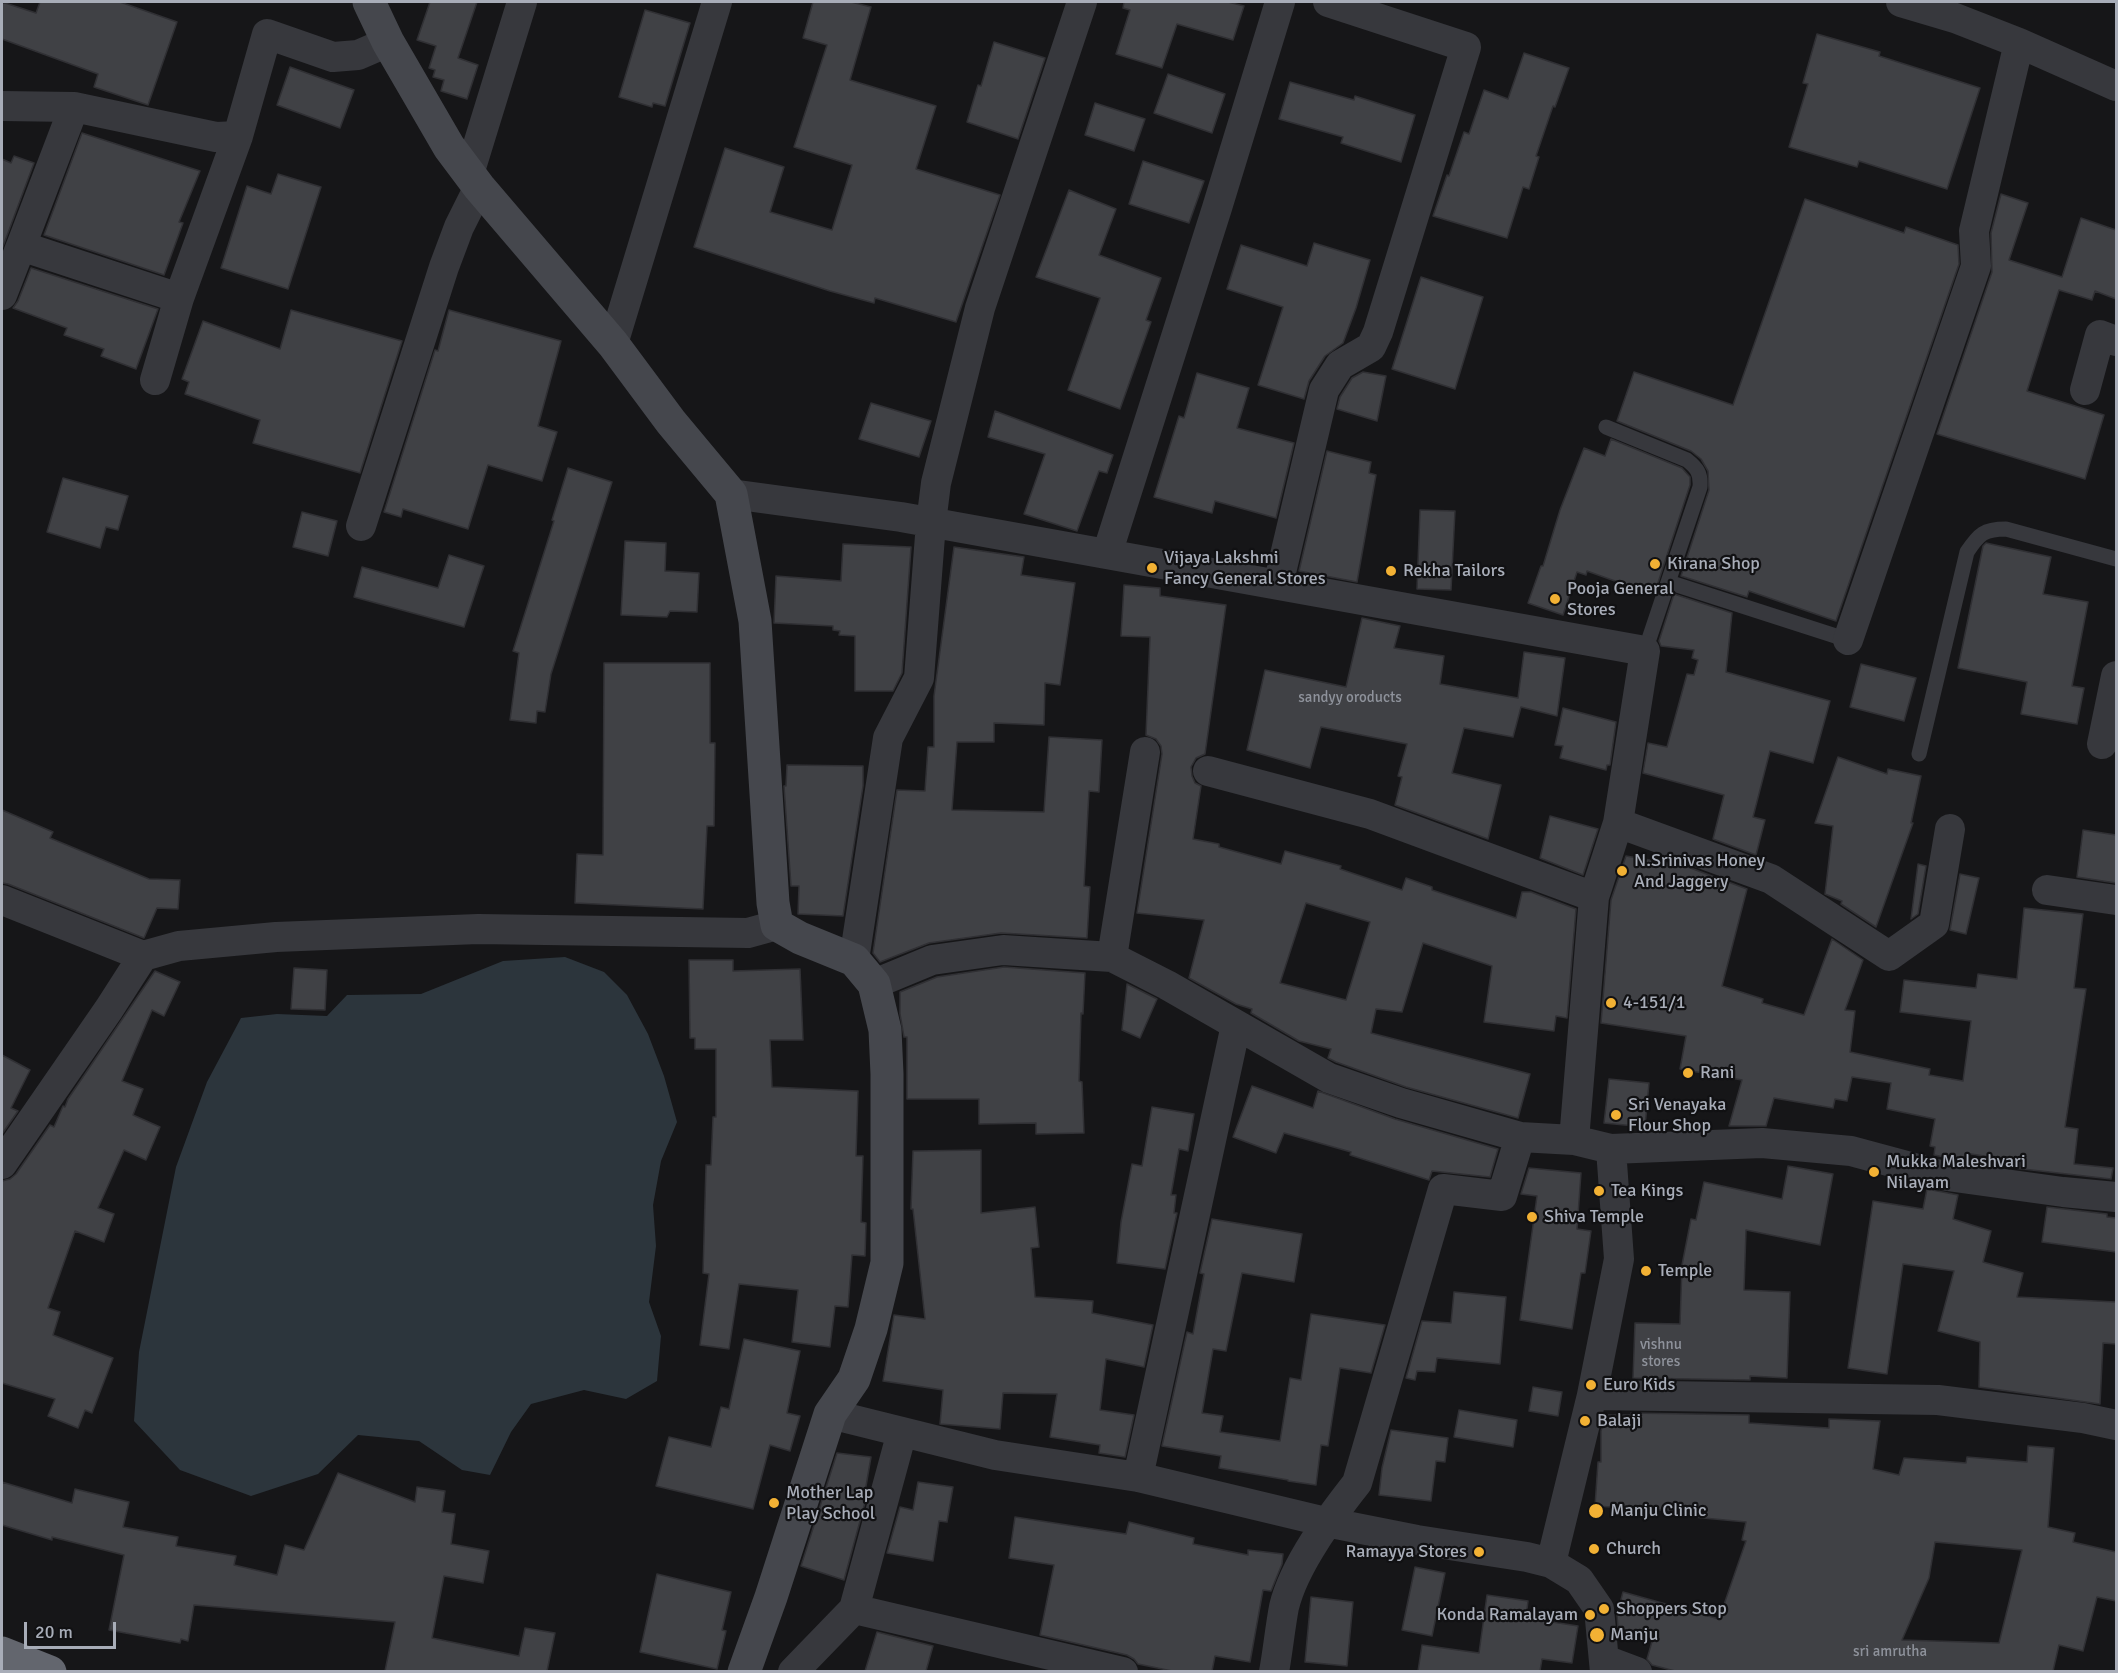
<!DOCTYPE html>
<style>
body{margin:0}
#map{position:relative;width:2118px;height:1673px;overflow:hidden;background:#161618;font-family:Signika,sans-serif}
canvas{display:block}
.frame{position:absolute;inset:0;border:3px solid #a8adb8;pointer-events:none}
.scale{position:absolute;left:24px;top:1622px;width:92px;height:27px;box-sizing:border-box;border:3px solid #a8adb8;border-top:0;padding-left:8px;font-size:18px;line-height:21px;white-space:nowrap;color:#a8adb8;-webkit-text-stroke:4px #111113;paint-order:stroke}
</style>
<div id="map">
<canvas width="2118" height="1673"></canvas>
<div class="frame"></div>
<div class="scale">20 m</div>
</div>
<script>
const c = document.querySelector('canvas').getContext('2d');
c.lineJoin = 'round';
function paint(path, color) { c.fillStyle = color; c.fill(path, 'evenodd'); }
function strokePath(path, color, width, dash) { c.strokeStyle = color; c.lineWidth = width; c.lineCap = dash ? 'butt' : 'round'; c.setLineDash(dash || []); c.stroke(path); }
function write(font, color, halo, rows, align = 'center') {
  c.font = font + ' Signika,sans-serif'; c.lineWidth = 4.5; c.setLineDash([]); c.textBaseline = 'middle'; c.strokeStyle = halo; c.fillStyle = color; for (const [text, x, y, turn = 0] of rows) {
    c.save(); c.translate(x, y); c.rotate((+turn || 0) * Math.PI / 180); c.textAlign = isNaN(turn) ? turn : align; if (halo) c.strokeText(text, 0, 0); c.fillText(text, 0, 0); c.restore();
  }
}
paint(new Path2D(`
 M565,957L604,972L627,995L648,1034L664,1076L677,1122L661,1161L653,1205L656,1246L649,1302L661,1336L657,1381L626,1399L584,1390L531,1404L511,1432L490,1475L462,1470L419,1441L358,1435L318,1474L251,1496L180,1470L134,1421L139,1352L176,1167L207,1082L241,1018L277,1014L327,1016L347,995L421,994L503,961Z`), '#2c353c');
const building = new Path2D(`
 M2,2L36,13L40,2H120L177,22L148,105L94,87L98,74L2,39Z
 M430,2H477L458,58L478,65L467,99L441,91L444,80L433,77L435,70L429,68L436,46L417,40Z
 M813,2H851L871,7L850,80L936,106L916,169L1000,195L956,322L875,298L874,303L830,291L694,247L725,148L784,167L770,212L832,230L852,165L794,147L827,45L803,38Z
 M1124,2H1228L1244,6L1233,40L1177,24L1162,68L1116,54L1130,10L1123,8Z
 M645,10L690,23L665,106L653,103L652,107L619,97Z
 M1817,34L1880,52L1879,56L1980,88L1947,189L1859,161L1857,167L1789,147L1808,84L1803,83Z
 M994,42L1045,58L1018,139L967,122L978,85L981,86Z
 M1524,53L1569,68L1555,107L1553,106L1536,156L1539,157L1529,189L1523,187L1507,238L1433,216L1447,175L1449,176L1464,132L1469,134L1484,90L1508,99Z
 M290,67L354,90L340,128L277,105Z
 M1168,74L1225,94L1212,133L1154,113Z
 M1290,82L1354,100L1355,96L1415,115L1401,162L1341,143L1343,137L1279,119Z
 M1095,103L1145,119L1134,151L1085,135Z
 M82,133L200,171L179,222L183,223L164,275L44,235Z
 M14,156L34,163L2,249V159L11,163Z
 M1143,161L1204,181L1189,223L1129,204Z
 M278,174L321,187L288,289L221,268L247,186L271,194Z
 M1069,190L1116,209L1099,255L1161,278L1146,320L1151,322L1120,409L1068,390L1100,298L1036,277Z
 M2001,194L2028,203L2009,260L2062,277L2081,218L2116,230V299L2095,291L2092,300L2059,290L2027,391L2104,415L2085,479L1937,434L1992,272L1991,233Z
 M1805,199L1904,233L1906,227L1958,245L1959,264L1836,621L1749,591L1747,597L1681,576L1709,490L1708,471L1701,459L1691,451L1617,421L1634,372L1733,405Z
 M1314,243L1370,260L1356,308L1343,343L1325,356L1309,381L1304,399L1258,385L1283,307L1227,289L1241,245L1307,266Z
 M31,268L158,309L136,369L101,356L104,349L64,335L67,328L13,308L18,301Z
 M1421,277L1483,297L1455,389L1392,369Z
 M291,310L402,341L360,473L253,443L260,420L185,394L189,382L182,379L203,321L280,349Z
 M449,310L561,341L538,426L557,432L542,481L488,465L468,529L403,509L401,517L384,512L435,350L438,351Z
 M1363,372L1386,376L1377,421L1337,409L1340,397L1352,378Z
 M1197,373L1249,388L1237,428L1294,443L1276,518L1215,501L1212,513L1154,497L1179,416L1184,418Z
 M871,403L931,421L919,457L859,439Z
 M995,411L1113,455L1107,473L1099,471L1077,531L1024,514L1045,454L988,437Z
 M1611,439L1682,468L1690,477V485L1654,595L1587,571L1586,575L1577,572L1563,615L1528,603L1541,566H1543L1560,510L1584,448L1605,456Z
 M1327,451L1371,462L1369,473L1376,475L1357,582L1299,571Z
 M568,468L612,482L551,674L545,712L537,711L536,723L510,720L519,653L513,651L554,521L552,520Z
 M63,478L128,496L118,530L106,527L100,548L47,532Z
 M1420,510L1455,511L1451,590L1417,589Z
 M302,512L337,521L328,556L293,547Z
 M625,541L666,543L665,571L699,573L697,612L670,611L667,617L621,615Z
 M1986,543L2051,557L2043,594L2088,602L2072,686L2084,688L2077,724L2021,714L2027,682L1958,668L1983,546Z
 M843,544L911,547L902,673L893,691H855V636L839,635L840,631L833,630V626L774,623L776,576L841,581Z
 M954,547L1024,557L1021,575L1075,583L1060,685L1045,683L1044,725L994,723V742H957L952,810L1044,812L1049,737L1102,740L1099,792L1089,791L1084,886L1090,887L1087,938L1001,933L929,943L880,962L873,953L897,790L925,791L928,747H934V696Z
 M449,555L484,566L464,627L354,597L362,567L438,588Z
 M1124,585L1160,588V596L1226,605L1205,754L1196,758L1191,767L1192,776L1195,783L1201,786L1193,839L1219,844V847L1281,864L1285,851L1341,866L1340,869L1402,890L1406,878L1432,887V890L1516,918L1522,892H1531L1576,909L1567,1018L1556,1016L1554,1031L1484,1022L1492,966L1423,943L1402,1012L1376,1009L1371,1033L1530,1074L1518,1118L1406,1087L1336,1062L1328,1058L1331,1049L1299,1041L1251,1013L1252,1009L1236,1004L1189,978L1204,920L1137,913L1162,754L1161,746L1156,739L1146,735L1150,637L1121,636ZM1306,903L1370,922L1346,1000L1280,983Z
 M1674,594L1732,613L1726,672L1830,701L1813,763L1770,751L1753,817L1765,820L1756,855L1713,839L1724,795L1643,773L1648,743L1667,747L1687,674L1694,675L1698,660L1692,658L1694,650L1661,646L1659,641Z
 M1362,618L1400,626L1394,648L1444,656L1440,684L1518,698L1524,652L1565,658L1557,716L1521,707L1513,737L1464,728L1452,773L1501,785L1488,839L1395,805L1402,777L1398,776L1407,744L1321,727L1310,768L1247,750L1265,670L1346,687Z
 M604,663H710V743H715L714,826H707L703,909L575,903L577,854L603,855Z
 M1861,664L1916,678L1904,721L1850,707Z
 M1563,708L1616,722L1610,765H1607L1606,770L1560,758L1563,746L1555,745Z
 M1838,757L1887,774L1888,769L1921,776L1911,823H1913L1876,927L1841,904L1842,901L1825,894L1833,826L1815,823Z
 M787,765L863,766V786L843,916L798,914L799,886H791L784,786H786Z
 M2,810L53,832L50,838L149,879L180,880L178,909L157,908L144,938L8,884L2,883Z
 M1550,816L1598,829L1583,875L1540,858Z
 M2083,830L2116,835V883L2077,877Z
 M1626,856L1685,866L1747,889L1722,986L1763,999L1762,1003L1804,1015L1832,939L1863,960L1845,1010L1855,1011L1850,1052L1930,1069L1929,1075L1963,1081L1971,1021L1900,1012L1904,980L1976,988L1978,974L2017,979L2024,908L2083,914L2074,988L2086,989L2065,1127L2078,1129L2074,1164L2113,1168L2111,1179L2014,1168L2015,1161L1965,1153L1964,1161L1934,1155L1935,1147L1930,1146L1935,1119L1887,1109L1891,1083L1852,1077L1847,1101L1835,1099L1833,1108L1774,1098L1766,1126H1729L1742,1080L1680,1069L1686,1036L1601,1023L1611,900Z
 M1918,864L1926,866L1918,914L1911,919Z
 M1960,874L1979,878L1966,934L1950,930Z
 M689,960H733V971L800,969L803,1040H770L772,1087L858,1091L856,1156H863L861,1222L866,1223L865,1256L852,1255L848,1307L835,1306L830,1347L792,1342L798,1290L739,1284L729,1349L700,1345L709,1274L703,1273L706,1165H711L713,1117H716V1049H695V1038H690Z
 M1004,967L1085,973L1083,1014L1081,1013L1079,1081L1082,1082L1084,1133L1036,1134V1123L979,1124V1099H907V1037H904L900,1014V992L937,977Z
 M294,968L327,970L325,1010L291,1009Z
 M155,971L180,982L164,1016L152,1010L122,1081L143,1089L133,1115L160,1127L146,1160L124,1150L98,1208L114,1214L104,1242L75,1231L48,1308L60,1312L53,1335L113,1358L92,1413L85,1410L78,1428L48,1416L55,1399L2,1383V1181L10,1179L16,1174L50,1125L54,1127L63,1106L65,1107L68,1099Z
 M1127,984L1157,999L1140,1038L1122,1030Z
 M2,1055L30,1070L11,1108L18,1111L2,1134Z
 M1609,1079L1649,1083L1645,1127L1604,1123Z
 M1252,1086L1313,1108L1318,1091L1395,1119L1498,1149L1490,1177L1432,1171L1429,1180L1350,1155L1351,1152L1284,1133L1276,1153L1233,1137Z
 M1152,1107L1194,1114L1188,1151L1179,1149L1171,1195H1176L1174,1213H1177L1165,1269L1117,1263L1121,1222L1132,1164L1142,1166Z
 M981,1150V1213L1035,1207L1039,1247L1031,1248L1035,1297L1093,1301L1092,1313L1153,1325L1144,1367L1106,1359L1100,1410L1134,1415L1125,1457L1099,1453L1100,1445L1050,1437L1057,1394L1003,1393L1000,1429L940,1424L943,1390L883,1381L894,1315L925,1319L913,1209H911L913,1151Z
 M1788,1166L1833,1174L1820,1245L1746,1230L1744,1290L1790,1292L1787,1378L1750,1376V1380L1633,1378L1635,1323L1680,1324L1682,1265L1691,1219L1696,1220L1704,1182L1782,1199Z
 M1529,1168L1581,1173L1577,1229L1591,1231L1585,1273H1581L1572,1329L1520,1320L1537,1196L1521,1194Z
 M1927,1189L1958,1195L1953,1219L1991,1231L1983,1262L2023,1273L2017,1297L2116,1302V1344L2103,1343L2100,1404L1979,1387L1980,1342L1938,1331L1954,1271L1903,1264L1887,1374L1848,1368L1873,1201L1923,1209Z
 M2047,1207L2107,1214V1217L2116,1218V1252L2042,1242Z
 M1212,1219L1302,1234L1294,1282L1242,1273L1226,1351L1213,1349L1202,1413L1223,1416L1220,1432L1280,1441L1290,1378L1301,1380L1311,1314L1385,1325L1371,1373L1340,1368L1328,1446L1321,1445L1316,1485L1288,1481V1480L1219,1468L1221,1456L1162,1446L1187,1332L1193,1334L1204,1274L1200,1273Z
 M1454,1292L1506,1297L1500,1364L1437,1358L1435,1372L1417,1371L1415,1380L1406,1378L1422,1321L1451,1323Z
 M744,1339L800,1351L787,1413L800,1416L790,1451L770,1445L753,1509L656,1486L669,1437L711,1447L721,1407L729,1409Z
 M1533,1387L1562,1392L1558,1416L1529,1411Z
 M1459,1410L1517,1420L1513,1447L1454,1437Z
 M1631,1413L1749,1415V1423L1829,1428V1419L1880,1421L1873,1469L1899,1475L1904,1458L1966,1463L1967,1457L2027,1462L2028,1446L2054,1448L2048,1527L2075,1533L2073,1542L2116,1552V1601L2097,1597L2083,1651L2059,1645L2053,1671H1675L1652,1665L1647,1659L1653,1638L1618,1628L1617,1615L1623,1592L1719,1619L1746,1541L1742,1540L1746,1522L1693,1517L1694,1512L1595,1506L1598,1462H1601V1431L1605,1415H1631ZM1935,1542L2022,1550L1999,1643L1902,1640L1929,1578Z
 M1391,1430L1448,1438L1445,1462L1436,1461L1431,1501L1379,1495L1382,1468Z
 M837,1453L871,1457L864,1498L866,1499L844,1580L801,1566Z
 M338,1473L415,1502L417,1487L445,1491L442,1512L455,1514L451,1544L489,1551L483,1583L444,1576L432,1638L519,1656L525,1628L555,1633L547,1671H385L395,1622L194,1605L188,1641L181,1639L180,1643L109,1630L124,1555L52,1537V1540L2,1525V1482L72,1503L75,1489L129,1502L123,1527L178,1537L176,1546L236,1556L234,1565L277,1575L285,1545L304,1550Z
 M918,1482L953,1487L947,1522L939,1521L933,1561L887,1553L900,1507L913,1510Z
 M1015,1517L1126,1534L1129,1522L1194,1538L1193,1544L1248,1555V1550L1283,1554L1282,1564L1271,1591L1263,1590L1250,1662L1215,1656L1212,1671H1172L1138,1664L1134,1659L1127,1655L1040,1635L1054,1565L1009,1558Z
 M1415,1567L1445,1573L1432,1636L1402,1630Z
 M657,1574L731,1592L722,1630L726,1631L717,1669L640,1652Z
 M1487,1595L1528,1601L1526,1618L1578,1626L1572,1663L1542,1659L1540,1671H1418L1422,1645L1479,1653Z
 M1311,1597L1353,1602L1347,1666L1305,1662Z
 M877,1632L933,1646L926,1671H865Z`);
paint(building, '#404145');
strokePath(building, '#303034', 1.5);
strokePath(new Path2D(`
 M1606,427L1687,460C1697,468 1701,473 1700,487L1645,651
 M1668,582L1848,640
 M1919,754L1967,552C1979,534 1984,529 2006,529L2116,559`), '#37383d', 15);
strokePath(new Path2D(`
 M1901,2L1955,18L2019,43L2116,86
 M2,106L74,107L216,137L238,136L267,34L333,57L358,55L388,42
 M469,174L522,2
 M21,246L74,107
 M2,295L21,246L179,298
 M613,344L717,2
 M155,380L179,298L238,136
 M2085,390L2100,335L2116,341
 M731,494L901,517L1645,651L1618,823L1594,897L1574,1140
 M361,526L444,267L459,227L479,187
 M1107,554L1217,208L1280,2
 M1278,585L1324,390L1340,365L1371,347L1378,332L1466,47L1328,2
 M1848,640L1976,266L1974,231L2019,43
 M2102,744L2116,676
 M1208,771L1370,814L1594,897
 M1618,823L1771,879L1889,956L1934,924L1950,829
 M2047,890L2116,900
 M2,900L143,956
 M1112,957L1145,752
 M854,960L888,738L919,678L931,523L936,483L980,308L1082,2
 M874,984L932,960L1003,950L1112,957L1167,985L1329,1078L1401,1103L1520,1137L1574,1140L1611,1149L1762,1143L1851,1151L1940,1175L2063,1192L2116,1197
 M2,1164L109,1009L143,956L179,946L276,937L478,929L748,933L777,925
 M1592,1395L1938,1400L2083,1418L2116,1425
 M830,1414L995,1455L1138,1477L1326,1522L1417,1540L1527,1557L1551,1563L1579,1580L1599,1609L1605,1672
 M902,1432L854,1609L1123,1672
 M1138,1477L1236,1025
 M1551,1563L1592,1395L1619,1259L1611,1149
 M1605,1660L1637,1672
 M793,1672L854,1609
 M1274,1672C1278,1650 1280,1628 1284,1607C1294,1565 1331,1516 1357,1483L1443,1189L1502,1196L1520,1137`), '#37383d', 30);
strokePath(new Path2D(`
 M369,2L388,42L449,147L479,187L613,344L671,422L731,494L755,621L773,903L777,925L800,938L854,960L874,984L885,1030L887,1074V1263L871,1329L854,1379L830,1414L771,1597L744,1672`), '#45474d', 33);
strokePath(new Path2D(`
 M2,1653L50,1672`), '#63666e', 33);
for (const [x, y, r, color] of [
 [1655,564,6,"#f2b134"],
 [1152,568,6,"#f2b134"],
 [1391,571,6,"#f2b134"],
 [1555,599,6,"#f2b134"],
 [1622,871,6,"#f2b134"],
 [1611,1003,6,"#f2b134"],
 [1688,1073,6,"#f2b134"],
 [1616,1115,6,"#f2b134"],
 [1874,1172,6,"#f2b134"],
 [1599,1191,6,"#f2b134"],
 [1532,1217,6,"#f2b134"],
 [1646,1271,6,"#f2b134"],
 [1591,1385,6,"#f2b134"],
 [1585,1421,6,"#f2b134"],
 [774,1503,6,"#f2b134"],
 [1596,1511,8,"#f2b134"],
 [1594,1549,6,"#f2b134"],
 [1479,1552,6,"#f2b134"],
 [1604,1609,6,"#f2b134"],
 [1590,1615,6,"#f2b134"],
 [1597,1635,8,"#f2b134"]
]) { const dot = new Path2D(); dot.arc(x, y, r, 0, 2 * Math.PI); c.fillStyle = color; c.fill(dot); strokePath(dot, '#111113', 2); }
write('15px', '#8e929b', null, [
 ["sandyy oroducts",1350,698],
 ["vishnu",1661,1345],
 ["stores",1661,1362],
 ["sri amrutha",1890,1652]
]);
write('18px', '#a8adb8', '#111113', [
 ["Vijaya Lakshmi",1164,558],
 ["Fancy General Stores",1164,579],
 ["Kirana Shop",1667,564],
 ["Rekha Tailors",1403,571],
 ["Pooja General",1567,589],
 ["Stores",1567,610],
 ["N.Srinivas Honey",1634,861],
 ["And Jaggery",1634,882],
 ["4-151/1",1623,1003],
 ["Rani",1700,1073],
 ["Sri Venayaka",1628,1105],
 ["Flour Shop",1628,1126],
 ["Mukka Maleshvari",1886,1162],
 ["Nilayam",1886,1183],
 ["Tea Kings",1611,1191],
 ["Shiva Temple",1544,1217],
 ["Temple",1658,1271],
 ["Euro Kids",1603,1385],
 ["Balaji",1597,1421],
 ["Mother Lap",786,1493],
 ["Play School",786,1514],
 ["Manju Clinic",1610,1511],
 ["Church",1606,1549],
 ["Ramayya Stores",1467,1552,"right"],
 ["Shoppers Stop",1616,1609],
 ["Konda Ramalayam",1578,1615,"right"],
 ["Manju",1610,1635]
], 'left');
</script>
